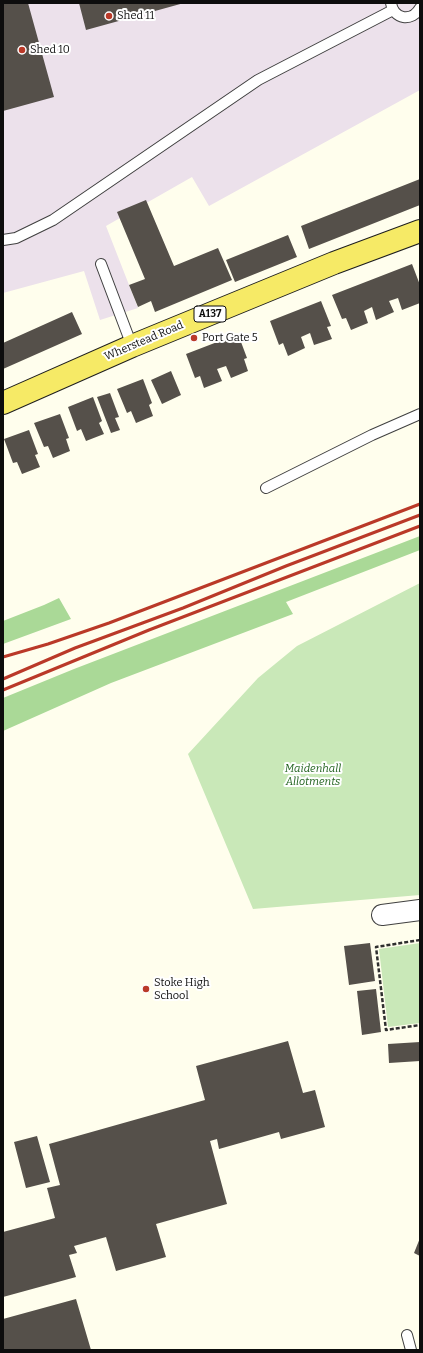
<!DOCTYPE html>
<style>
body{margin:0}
#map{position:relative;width:423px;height:1353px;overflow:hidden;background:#fffeed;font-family:Bitter,serif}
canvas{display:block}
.frame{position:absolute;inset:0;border:4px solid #0d0d0d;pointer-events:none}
</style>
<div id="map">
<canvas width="423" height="1353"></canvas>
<div class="frame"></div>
</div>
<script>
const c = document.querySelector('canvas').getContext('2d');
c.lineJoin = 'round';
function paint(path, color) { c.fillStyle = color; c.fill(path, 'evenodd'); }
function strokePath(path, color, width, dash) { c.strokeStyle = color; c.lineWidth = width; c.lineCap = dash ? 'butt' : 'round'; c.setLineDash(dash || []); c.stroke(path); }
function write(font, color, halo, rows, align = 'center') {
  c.font = font + ' Bitter,serif'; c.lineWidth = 4; c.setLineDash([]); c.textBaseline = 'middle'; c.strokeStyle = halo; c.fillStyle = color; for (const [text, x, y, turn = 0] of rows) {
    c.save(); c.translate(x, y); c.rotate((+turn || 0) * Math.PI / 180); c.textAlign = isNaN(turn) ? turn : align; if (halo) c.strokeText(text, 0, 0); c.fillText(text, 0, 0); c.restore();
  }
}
paint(new Path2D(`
 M3,3H420V90L209,206L192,177L106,226L138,308L100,320L84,271L3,293Z`), '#ece1eb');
paint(new Path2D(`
 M420,583V895L253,909L188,754L258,678L297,646Z
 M420,943V1023L388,1027L379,949Z`), '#c9e8b8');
paint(new Path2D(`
 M420,536V550L286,602L293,614L111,683L3,731V698L74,669Z
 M59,598L71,619L3,644V621L44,605Z`), '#aad997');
paint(new Path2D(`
 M3,3H28L54,97L3,111Z
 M79,3H184L86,30Z
 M420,179V205L309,249L301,226Z
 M146,200L174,266L218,248L232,280L155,312L151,301L138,307L129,285L145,279L117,212Z
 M288,235L297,257L235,282L226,260Z
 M412,264L420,285V303L402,310L398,298L389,301L394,312L376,320L372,307L364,311L368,323L351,330L346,318L342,319L332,295Z
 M321,301L331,326L327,327L332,339L314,345L310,333L301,337L305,348L288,356L283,343L279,345L270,321Z
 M72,312L82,334L3,369V343Z
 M238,334L247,358L244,359L248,371L231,378L226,366L217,369L222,381L204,388L200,376L195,378L186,354Z
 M171,371L181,395L162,404L151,380Z
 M143,379L152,403L149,405L153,416L136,423L131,411L127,413L117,389Z
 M110,393L119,417L115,418L120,430L111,433L97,397Z
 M93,397L102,421L99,423L104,434L86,441L81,429L77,431L68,407Z
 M60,414L69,438L66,439L70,451L53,458L48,446L44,447L34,423Z
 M29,430L38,454L35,455L40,467L22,474L17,462L13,463L4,439Z
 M370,943L375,981L349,985L344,946Z
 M376,989L381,1032L362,1035L357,991Z
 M288,1041L303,1093L315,1090L325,1127L281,1139L279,1132L219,1149L217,1139L210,1141L227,1204L156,1224L166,1257L116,1271L106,1237L74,1246L77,1253L69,1255L76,1277L3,1297V1232L55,1218L47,1188L60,1185L49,1144L205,1100L196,1066Z
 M420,1042V1061L389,1063L388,1044Z
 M37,1136L50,1182L26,1188L14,1142Z
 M420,1238V1256L414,1253Z
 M76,1299L91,1350H3V1319Z`), '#55504a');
const lane = new Path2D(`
 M391,3C394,20 412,22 420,8
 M3,240L16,238L53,220L258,80L393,10
 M101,264L132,346
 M266,488L372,435L420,414
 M407,1335L411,1350`);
const street = new Path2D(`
 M382,915L420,910`);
const primary = new Path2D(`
 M3,403L132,346L334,263L420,231`);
strokePath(lane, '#404040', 12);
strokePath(street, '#404040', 22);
strokePath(primary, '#1e1e1e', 24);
strokePath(new Path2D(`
 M420,940L376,947L386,1030L420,1025`), '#2f2f2f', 2.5, [4, 2]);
strokePath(lane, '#fff', 10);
strokePath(street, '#fff', 20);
strokePath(primary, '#f6ea66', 22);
strokePath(new Path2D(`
 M3,657L48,644L109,623L420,504
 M3,679L75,648L183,608L286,566L420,515
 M3,690L149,630L420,526`), '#ba3928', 3);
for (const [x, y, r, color] of [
 [109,16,4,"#ba3928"],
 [22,50,4,"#ba3928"],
 [194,338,4,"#ba3928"],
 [146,989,4,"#ba3928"]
]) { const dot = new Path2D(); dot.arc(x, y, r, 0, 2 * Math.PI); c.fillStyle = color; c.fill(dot); strokePath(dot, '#fff', 1.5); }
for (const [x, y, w] of [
 [210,314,32]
]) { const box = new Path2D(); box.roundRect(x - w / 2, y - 8, w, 16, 3); c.fillStyle = '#fff'; c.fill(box); strokePath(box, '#0d0d0d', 1); }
write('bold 10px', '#0d0d0d', null, [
 ["A137",210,314]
]);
write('11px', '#0d0d0d', '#fff', [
 ["Shed 11",117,16],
 ["Shed 10",30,50],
 ["Port Gate 5",202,338],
 ["Stoke High",154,983],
 ["School",154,996]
], 'left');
write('11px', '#0d0d0d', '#fff', [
 ["Wherstead Road",144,341,-23]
]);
write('italic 11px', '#22631f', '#fff', [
 ["Maidenhall",313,769],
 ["Allotments",313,782]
]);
</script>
